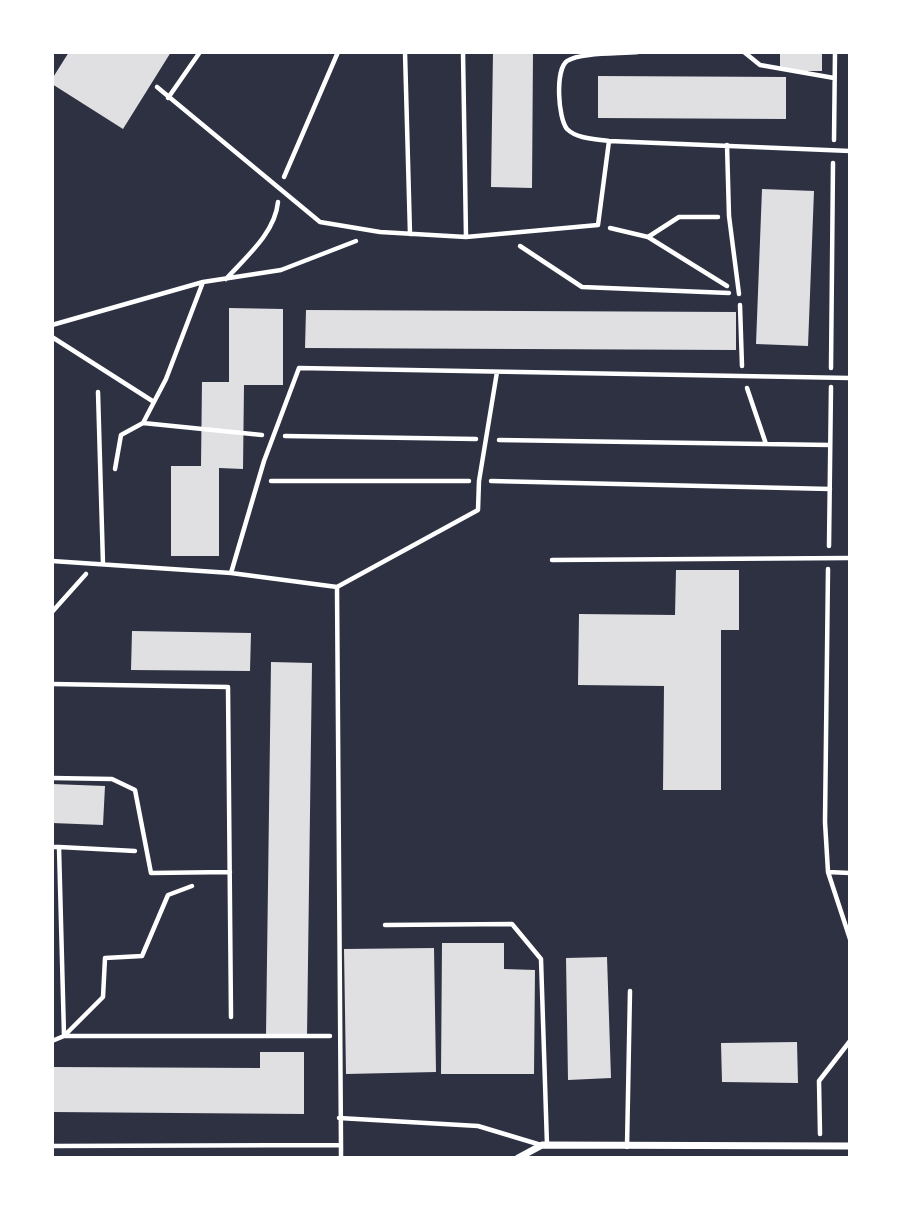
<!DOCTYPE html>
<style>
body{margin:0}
#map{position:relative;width:902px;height:1210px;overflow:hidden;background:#2d3142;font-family:Raleway,sans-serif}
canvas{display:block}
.frame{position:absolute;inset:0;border:54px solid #fff;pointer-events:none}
</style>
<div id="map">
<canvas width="902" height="1210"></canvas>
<div class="frame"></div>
</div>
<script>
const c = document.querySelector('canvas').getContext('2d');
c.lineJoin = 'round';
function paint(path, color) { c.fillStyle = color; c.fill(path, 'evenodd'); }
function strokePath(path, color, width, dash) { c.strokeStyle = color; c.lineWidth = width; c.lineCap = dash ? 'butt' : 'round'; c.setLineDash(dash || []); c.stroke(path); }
paint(new Path2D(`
 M69,52H171L123,129L52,84V79Z
 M493,52H533L532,188L491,187Z
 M780,52H822V71H780Z
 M598,76L786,77V119L598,118Z
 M762,189L814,191L808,346L756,344Z
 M229,308L283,309V385H244L243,469L219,468V556H171V466H201L202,382H229Z
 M306,310L736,312V350L305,348Z
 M676,570H739V630H721V790H663L664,686L578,685L579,614L675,615Z
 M132,631L251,633L250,671L131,670Z
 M271,662L312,663L307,1036L266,1035Z
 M52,784L105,786L103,825L52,823Z
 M442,943H504V969L535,970L534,1074H441Z
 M434,948L436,1072L346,1074L344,949Z
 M607,957L611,1078L568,1080L566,958Z
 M797,1042L798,1083L722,1082L721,1043Z
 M260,1052H304V1114L52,1112V1067L260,1068Z`), '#e0e0e3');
strokePath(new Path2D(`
 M744,52L760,65L834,78
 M834,140L835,52
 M284,177L338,52
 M610,228L648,237L727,286
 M648,237L679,217H718
 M520,246L582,287L729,293
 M226,279C246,257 275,233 278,202
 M740,305L742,366
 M52,325L203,282L281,270L356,241
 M52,337L154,402
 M831,368L833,163
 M747,388L766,444
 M143,423L262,435
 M285,436L476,439
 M499,440L830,445
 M115,469L121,435L143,423L166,379L203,282
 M271,481H469
 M491,481L830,489
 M829,546L831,387
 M828,569L825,822L828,872L850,939
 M52,612L86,574
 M52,847H59L64,1035
 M59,847L135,851
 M828,872L850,873
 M65,1035L103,997L105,958L142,956L168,895L192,886
 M52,1041L64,1036H330
 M820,1134L819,1081L850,1041`), '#fff', 4.5);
strokePath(new Path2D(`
 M405,52L410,234
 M463,52L466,237
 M638,52C621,54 580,52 567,61C555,70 558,118 567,129C577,139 596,139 609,141L850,151
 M157,87L320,222L380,232L466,237L598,225L609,141
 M168,98L200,52
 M727,145L729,216L739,294
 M98,392L103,564
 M552,560L850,558
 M52,561L231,573L337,587L341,1145
 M231,573L264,461L299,368L850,378
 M337,587L478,510L479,481L497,372
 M52,684L228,687L231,1017
 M52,778L112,779L135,790L151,873L230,872
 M385,925L512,924L541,959L547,1145
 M339,1118L478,1126L541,1145
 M52,1146L341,1145V1158
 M627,1147L630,991`), '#fff', 4.5);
strokePath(new Path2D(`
 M518,1158L542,1145L850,1146`), '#fff', 7);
</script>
